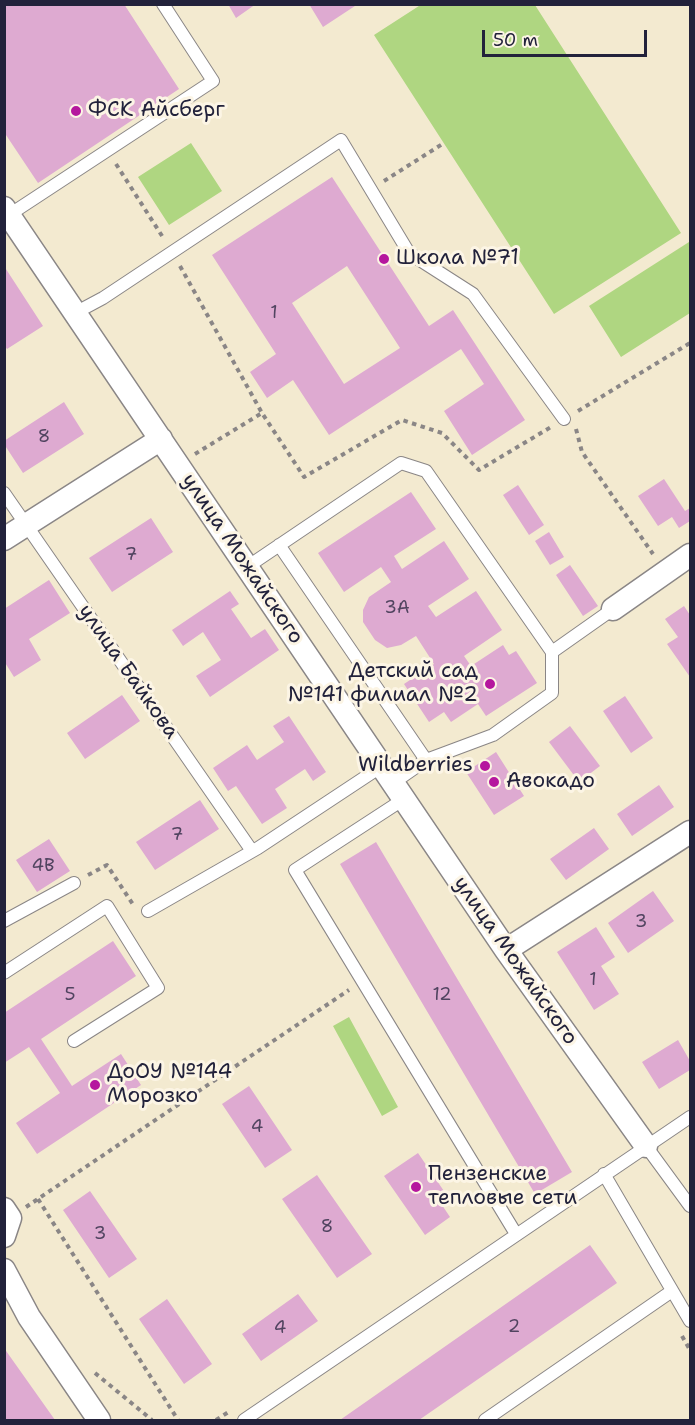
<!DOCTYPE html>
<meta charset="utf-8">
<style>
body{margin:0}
#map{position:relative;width:695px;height:1425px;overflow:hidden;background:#f3ead0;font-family:"Shantell Sans",sans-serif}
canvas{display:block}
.frame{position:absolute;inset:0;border:6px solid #22223b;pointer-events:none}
.scale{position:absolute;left:482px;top:30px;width:165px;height:27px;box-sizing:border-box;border:3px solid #22223b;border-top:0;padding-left:8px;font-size:18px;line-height:21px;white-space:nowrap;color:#22223b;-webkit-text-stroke:4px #fcf5e5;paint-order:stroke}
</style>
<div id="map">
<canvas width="695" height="1425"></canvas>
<div class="frame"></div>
<div class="scale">50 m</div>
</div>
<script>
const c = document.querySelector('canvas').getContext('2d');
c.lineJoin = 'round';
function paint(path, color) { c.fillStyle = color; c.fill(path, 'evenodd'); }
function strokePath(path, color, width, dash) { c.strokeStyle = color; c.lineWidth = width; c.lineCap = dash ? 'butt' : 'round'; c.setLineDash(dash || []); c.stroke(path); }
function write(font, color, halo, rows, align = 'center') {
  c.font = font + ' "Shantell Sans",sans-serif'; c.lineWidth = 6; c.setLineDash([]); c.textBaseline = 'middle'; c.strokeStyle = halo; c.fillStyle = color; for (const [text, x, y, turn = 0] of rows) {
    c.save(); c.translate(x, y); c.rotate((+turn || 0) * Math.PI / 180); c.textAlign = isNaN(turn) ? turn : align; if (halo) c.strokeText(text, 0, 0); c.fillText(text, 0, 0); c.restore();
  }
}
paint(new Path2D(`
 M422,4L535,5L681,233L554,314L374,35Z
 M191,143L222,191L169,225L138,177Z
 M689,242L690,313L621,357L589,306Z
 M349,1017L398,1107L382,1116L333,1026Z`), '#afd681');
paint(new Path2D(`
 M4,4H124L179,89L38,183L4,132Z
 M228,4H256L236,18Z
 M309,4H358L323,27Z
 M332,177L429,326L453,310L525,420L472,455L444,411L484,384L461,349L329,435L293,380L267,398L250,372L276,354L212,255ZM347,266L400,348L344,384L292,303Z
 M4,266L43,326L7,349L4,345Z
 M64,402L84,434L23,473L4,444V441Z
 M664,479L685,511L690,508V521L679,528L672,517L658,526L638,496Z
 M518,485L544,525L529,535L503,495Z
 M411,492L436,529L394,556L402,569L444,541L469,579L428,606L436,617L476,591L502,630L464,656L471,666L503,645L509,655L516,651L537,683L486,716L478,704L451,722L444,712L429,722L404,684L434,664L416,636L401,645L387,648L375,640L363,622V610L369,597L391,582L381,567L344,592L318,553Z
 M151,518L173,552L112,592L89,558Z
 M549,532L564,557L550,565L535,541Z
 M570,565L598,606L583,616L556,575Z
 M49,580L70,613L29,639L41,660L14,677L4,661V609Z
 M230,591L239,604L231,609L251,638L265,629L279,650L210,697L196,676L221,660L203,632L183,646L172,630Z
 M684,606L690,615V677L667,644L678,637L665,619Z
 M122,695L140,721L85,759L67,733Z
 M625,696L653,738L631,753L603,711Z
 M289,716L326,772L313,781L305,769L275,789L287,808L262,824L236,786L228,791L213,768L247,745L257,760L284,742L273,726Z
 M570,726L600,766L579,782L549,742Z
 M496,752L524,796L494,815L466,772Z
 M659,785L674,807L632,836L617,814Z
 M200,800L219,829L155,870L136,842Z
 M594,828L609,849L566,880L550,859Z
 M49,839L70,871L37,892L16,860Z
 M376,842L572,1172L535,1194L340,864Z
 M653,891L674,921L628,953L608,923Z
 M596,927L615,957L601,966L619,994L594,1010L557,952Z
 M113,941L136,976L41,1039L72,1086L121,1054L141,1085L37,1154L16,1123L60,1093L29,1047L4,1063V1013Z
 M678,1040L690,1061V1070L659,1089L642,1062Z
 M249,1086L292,1150L265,1168L222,1104Z
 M418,1153L448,1197L440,1202L450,1217L425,1235L384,1176Z
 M317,1175L372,1254L337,1278L282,1199Z
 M90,1191L137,1259L109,1278L63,1210Z
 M590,1245L617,1283L419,1420H340Z
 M298,1294L318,1321L261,1361L242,1334Z
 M167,1299L212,1364L184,1384L139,1319Z
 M4,1348L55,1420H7L4,1417Z`), '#deaad1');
const lane = new Path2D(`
 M9,215L213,81L163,4
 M75,313L103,298L341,140L409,253L473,294L564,419
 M4,493L252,851
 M279,545L426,760
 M247,567L401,463L426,471L552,652V693L493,735L426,760L393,783
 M552,652L613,609
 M404,799L295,870L516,1234
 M148,911L258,848L382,766
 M4,921L74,883
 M4,973L107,906L158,988L74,1041
 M646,1146L690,1206
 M604,1174L690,1321
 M244,1420L690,1117
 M485,1420L672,1291`);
const street = new Path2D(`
 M4,208L506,950L646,1146
 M4,539L161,439
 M613,609L690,555
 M506,950L690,832
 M4,1209L10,1218L4,1236
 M4,1270L29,1317L99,1420`);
strokePath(lane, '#8a8686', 14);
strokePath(street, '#8a8686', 25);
strokePath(new Path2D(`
 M116,164L164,239
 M384,181L444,143
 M180,266L262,413
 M578,411L690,343
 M576,429L582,452L653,554
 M195,454L262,413L304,477L402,420L442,433L479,470L551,427
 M88,875L107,865L134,906
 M38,1199L178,1420
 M26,1207L349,990
 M682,1336L690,1350
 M95,1373L152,1420
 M216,1420L230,1411`), '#8a8686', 4, [4.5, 4.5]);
strokePath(lane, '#fff', 12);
strokePath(street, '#fff', 22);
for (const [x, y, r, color] of [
 [76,111,6,"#b5179e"],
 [384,259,6,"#b5179e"],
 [490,684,6,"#b5179e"],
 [485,766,6,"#b5179e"],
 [494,782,6,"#b5179e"],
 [95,1085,6,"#b5179e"],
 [416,1187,6,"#b5179e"]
]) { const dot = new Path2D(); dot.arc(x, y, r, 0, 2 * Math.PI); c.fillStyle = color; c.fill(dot); strokePath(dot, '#fcf5e5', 2); }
write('18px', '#514460', null, [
 ["1",274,313],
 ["8",44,437],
 ["7",131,555],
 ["3А",397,608],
 ["7",177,835],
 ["4В",43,866],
 ["3",641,922],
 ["1",593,980],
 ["5",70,995],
 ["12",442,995],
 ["4",257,1127],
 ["8",327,1227],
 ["3",100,1234],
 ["2",514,1327],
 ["4",280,1328]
]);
write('21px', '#22223b', '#fcf5e5', [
 ["ФСК Айсберг",88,111],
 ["Школа №71",396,259],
 ["Детский сад",478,672,"right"],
 ["№141 филиал №2",478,696,"right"],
 ["Wildberries",473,766,"right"],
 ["Авокадо",506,782],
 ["ДоОУ №144",107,1073],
 ["Морозко",107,1097],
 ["Пензенские",428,1175],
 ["тепловые сети",428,1199]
], 'left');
write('21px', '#22223b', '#fcf5e5', [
 ["улица Можайского",242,559,56],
 ["улица Байкова",128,672,55],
 ["улица Можайского",515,961,55]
]);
</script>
